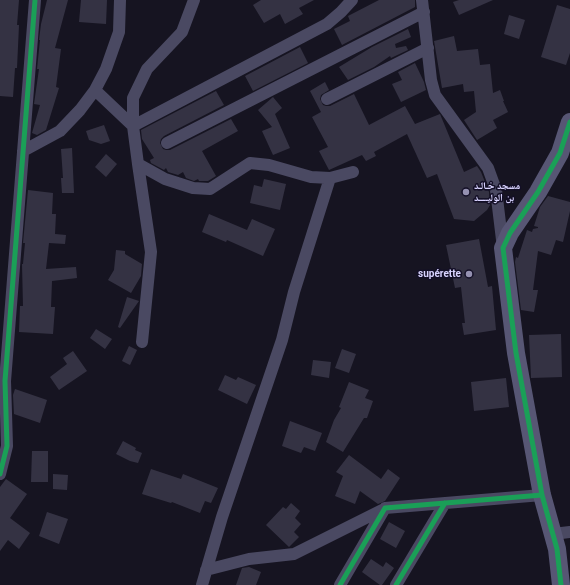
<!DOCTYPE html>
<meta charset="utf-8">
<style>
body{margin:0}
canvas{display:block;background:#161421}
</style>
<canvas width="570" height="585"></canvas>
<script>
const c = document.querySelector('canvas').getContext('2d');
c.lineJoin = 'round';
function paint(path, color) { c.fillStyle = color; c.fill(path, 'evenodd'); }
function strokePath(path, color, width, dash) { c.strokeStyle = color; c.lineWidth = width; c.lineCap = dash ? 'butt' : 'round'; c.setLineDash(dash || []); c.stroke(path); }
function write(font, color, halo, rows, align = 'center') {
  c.font = font + ' Roboto,"Noto Naskh Arabic",sans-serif'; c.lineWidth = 3; c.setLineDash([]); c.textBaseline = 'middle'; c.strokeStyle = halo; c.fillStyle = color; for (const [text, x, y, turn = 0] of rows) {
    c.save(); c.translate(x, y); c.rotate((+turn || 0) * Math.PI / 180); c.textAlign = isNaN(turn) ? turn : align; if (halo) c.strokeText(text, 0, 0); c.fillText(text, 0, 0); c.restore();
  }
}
paint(new Path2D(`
 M0,0H19L17,25H19L17,68H15L13,97L0,96Z
 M47,0H68L55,48L61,49L56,87L59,88L46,130L37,135L32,133L40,105L34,104L39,69H37L40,40H39L41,24Z
 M81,0H107L106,24L79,22Z
 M261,0H314L299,8L303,14L285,24L280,14L264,23L253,5Z
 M379,0H415V7L342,45L334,29L350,21L348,16Z
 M459,0H493L459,15L453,2Z
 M557,5L570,9V53L566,65L541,57Z
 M509,15L525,20L519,39L504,34Z
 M408,29L411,37L395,44L396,48L406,46L408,50L391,58L390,56L374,67L348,80L339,67L372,47Z
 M454,36L457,51L478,49L480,65L490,64L493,93L500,90L504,101H503L508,112L493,120L497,128L477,140L464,120L476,112L474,91L464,92L463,84L442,88L434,41Z
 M300,47L308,63L253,91L245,76Z
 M415,63L424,82L426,90L401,102L392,84L402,80L398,72Z
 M325,82L329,90L321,95L320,99L323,105L326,106H330L354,94L369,125L405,106L415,124L440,114L464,172L477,166L481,172L489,192L490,205L487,210L474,221L454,219L437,174L427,178L407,134L374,152L376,156L366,161L362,155L329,170L319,151L328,147L312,117L321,112L310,91Z
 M216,91L224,105L164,136L161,139L160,143L163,149L166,150H170L231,119L238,131L202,151L216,176L208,181H199L198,179L194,181L186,178L183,172L178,175L168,172L166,168L164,170L151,163L150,160L154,158L142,139L141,130Z
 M273,97L282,108L275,114L290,148L273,155L262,131L272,127L258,110Z
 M104,125L110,141L101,144L89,140L86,131Z
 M72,148L74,193H62L61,178H63L61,149Z
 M106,154L117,164L106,177L95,167Z
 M264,179L286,184L280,210L250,203L254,185L262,187Z
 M28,190L53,193L52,214H56L55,234L66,235L65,244L49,243L46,269L76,267L77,278L52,281L51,307H55L53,334L19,332L20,306H23L22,264H23L25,243H23Z
 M548,196L570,202V211L563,242L556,240L551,255L538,251L533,290H538L534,312L521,310L515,262L516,257L518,258L527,230L532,232L533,229L538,228V227L534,226L540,207Z
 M209,214L247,230L252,219L275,229L263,256L227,240L226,242L202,232Z
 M479,239L488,287L492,286L496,330L464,335L462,323H465L461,287L455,288L446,245Z
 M116,250L125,251V254L142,264L141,276L131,293L108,280L114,270Z
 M127,297L139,301L120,328L118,327Z
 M96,329L112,339L105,349L90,338Z
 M561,334L562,377L531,378L529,335Z
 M129,346L137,350L130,365L122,361Z
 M342,349L356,354L349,373L335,368Z
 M73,351L87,371L59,390L50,377L67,364L63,358Z
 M313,360L331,362L329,378L311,375Z
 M225,375L236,380L238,377L256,385L247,404L218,390Z
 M506,378L509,407L474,411L471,382Z
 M349,382L369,390L365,398L373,401L367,418H364L343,452L326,442L334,420L341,408L339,407Z
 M15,389L47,400L40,423L14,414L13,395Z
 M290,421L322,433L315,451L304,447L301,453L282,446Z
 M123,441L136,448L135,450L142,453L138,463L130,461L116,454Z
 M32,451H48V482H31Z
 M349,455L381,479L388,469L400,478L385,501L378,504L360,491L355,504L335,496L343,476L336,472Z
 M151,469L181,479L183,474L218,488L211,503L205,501L200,513L172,502L171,503L142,494Z
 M53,474L68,475L67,490L53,489Z
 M6,479L27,494L10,518L30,533L19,549L8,540L0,551V487Z
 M291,503L300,511L295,518L301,524L294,532L299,537L289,547L266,525L283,507L286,509Z
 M47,512L68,519L59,544L39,536Z
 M389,522L405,531L396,548L380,539Z
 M371,559L383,567L386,562L394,568L382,585H380L362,572Z
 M249,567L261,572L256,585H236L242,568Z`), '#343243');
strokePath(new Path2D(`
 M194,0L182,32L147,69L133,98V126L138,164L165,179L193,188L210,189L250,163L269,165L311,177L330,178L353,172
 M422,0L431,80L435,95L488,168L496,190L503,248
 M95,90L106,69L119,32L120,0
 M327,99L428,48
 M133,126L327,24L341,12L352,0
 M167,143L424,12
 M23,151L60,131L80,110L95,90L133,126
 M138,164L151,252L142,342
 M0,474L7,446L5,381L35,0
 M553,534L570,532
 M206,570L249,559L294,554L384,509
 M202,585L222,517L282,340L294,292L330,178
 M340,585L385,508L542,495
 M396,585L445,503`), '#4a4962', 12);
strokePath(new Path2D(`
 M561,585L557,549L542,495L516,353L503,248L510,233L538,192L560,153L570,122`), '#575674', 18);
strokePath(new Path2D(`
 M0,474L7,446L5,381L35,0
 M340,585L385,508L542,495
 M396,585L445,503
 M561,585L557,549L542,495L516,353L503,248L510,233L538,192L560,153L570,122`), '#1a9f57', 5);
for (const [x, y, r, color] of [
 [466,192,4,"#9591b1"],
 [469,274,4,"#9591b1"]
]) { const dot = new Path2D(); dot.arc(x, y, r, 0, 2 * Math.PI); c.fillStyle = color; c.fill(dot); strokePath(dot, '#130f26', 1.5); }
write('bold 10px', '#d9d4ff', '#130f26', [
 ["مسجد خـالـد",474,186],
 ["بن الوليــــد",474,198],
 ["supérette",461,274,"right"]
], 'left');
</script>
